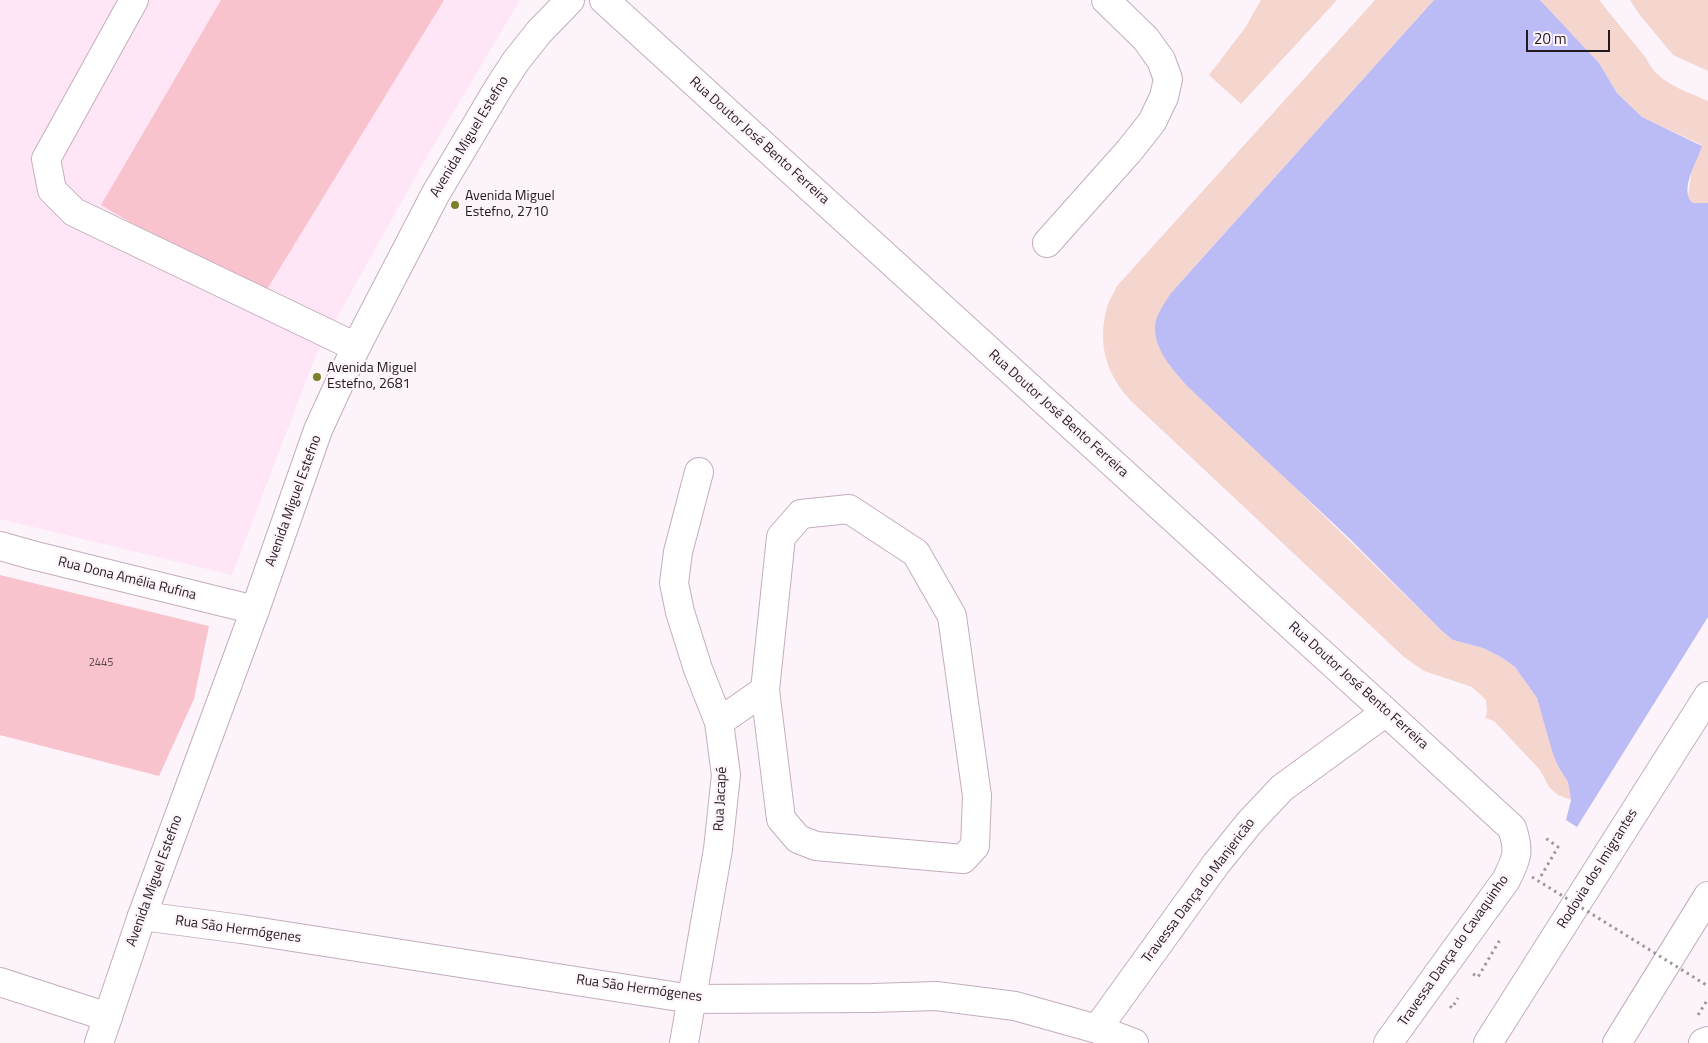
<!DOCTYPE html>
<meta charset="utf-8">
<style>
body{margin:0}
#map{position:relative;width:1708px;height:1043px;overflow:hidden;background:#fdf3fa;font-family:"Titillium Web",sans-serif}
canvas{display:block}
.scale{position:absolute;left:1526px;top:30px;width:84px;height:22px;box-sizing:border-box;border:2px solid #231a20;border-top:0;padding-left:6px;font-size:15px;line-height:18px;white-space:nowrap;color:#231a20;-webkit-text-stroke:4px #fdf3fa;paint-order:stroke}
</style>
<div id="map">
<canvas width="1708" height="1043"></canvas>
<div class="scale">20 m</div>
</div>
<script>
const c = document.querySelector('canvas').getContext('2d');
c.lineJoin = 'round';
function paint(path, color) { c.fillStyle = color; c.fill(path, 'evenodd'); }
function strokePath(path, color, width, dash) { c.strokeStyle = color; c.lineWidth = width; c.lineCap = dash ? 'butt' : 'round'; c.setLineDash(dash || []); c.stroke(path); }
function write(font, color, halo, rows, align = 'center') {
  c.font = font + ' "Titillium Web",sans-serif'; c.lineWidth = 4.5; c.setLineDash([]); c.textBaseline = 'middle'; c.strokeStyle = halo; c.fillStyle = color; for (const [text, x, y, turn = 0] of rows) {
    c.save(); c.translate(x, y); c.rotate((+turn || 0) * Math.PI / 180); c.textAlign = isNaN(turn) ? turn : align; if (halo) c.strokeText(text, 0, 0); c.fillText(text, 0, 0); c.restore();
  }
}
paint(new Path2D(`
 M0,0H520L429,153L316,355L232,575L0,519Z`), '#ffe6f6');
paint(new Path2D(`
 M1261,0H1337L1241,104L1209,75L1245,28Z
 M1375,0H1434L1171,293L1169,365L1188,387L1275,468L1442,631L1453,640L1483,648L1501,657L1515,667L1537,698L1559,768L1568,782L1571,800L1558,795L1549,787L1540,770L1494,721L1485,718L1487,712L1486,700L1472,687L1424,671L1404,657L1131,401C1106,374 1097,344 1107,307C1109,300 1114,293 1117,286Z
 M1540,0H1599L1646,58C1657,83 1684,90 1708,101V203H1693L1688,197L1692,168L1702,145L1642,117L1617,93L1599,63Z
 M1630,0H1708V71L1673,55L1639,14Z`), '#f5d6cf');
paint(new Path2D(`
 M1434,0H1540L1599,63L1617,93L1642,117L1702,146C1698,160 1678,191 1693,203H1708V617L1577,827L1566,820L1571,800L1568,782L1559,768L1553,754L1537,698L1515,667L1501,657L1483,648L1453,640L1442,631L1349,538L1188,387C1173,370 1154,350 1155,326C1156,314 1165,303 1171,293Z`), '#bbbbf6');
paint(new Path2D(`
 M221,0H444L261,299L101,205Z
 M0,575L209,626L194,699L159,776L0,735Z`), '#f8c3cd');
const minor = new Path2D(`
 M134,0L46,159L52,190L74,212L356,347
 M604,0L1386,712L1512,828C1520,852 1517,858 1506,880L1388,1043
 M1047,243L1129,151L1152,122L1164,97L1168,79L1161,60L1146,39L1106,0
 M0,546L32,555L255,610
 M719,722L765,690L781,537L801,514L849,509L916,553L952,616L977,796L975,846L963,859L816,846L798,839L781,819L765,690
 M142,916L241,929L692,999L872,998L936,996L1015,1006L1097,1029L1134,1043
 M0,982L108,1017
 M1097,1029L1216,864L1250,822L1282,788L1386,712
 M684,1043L718,849L726,775L719,722L698,669L680,612L674,583L678,552L699,472
 M1703,1043L1708,1041`);
const major = new Path2D(`
 M99,1043L142,916L255,610L318,430L356,347L436,193L499,87L516,61L539,32L570,0`);
const highway = new Path2D(`
 M1488,1043L1708,696
 M1617,1043L1708,896`);
strokePath(minor, '#c4adbc', 30);
strokePath(major, '#c4adbc', 30);
strokePath(highway, '#c4adbc', 30);
strokePath(new Path2D(`
 M1541,876L1558,847L1544,837
 M1473,974L1478,977L1501,938
 M1450,1006L1452,1008L1458,998
 M1698,1015L1708,999`), '#a0979d', 3, [2.5, 4]);
strokePath(minor, '#fff', 28);
strokePath(major, '#fff', 28);
strokePath(highway, '#fff', 28);
strokePath(new Path2D(`
 M1532,877L1708,986`), '#a0979d', 3, [2.5, 4]);
for (const [x, y, r, color] of [
 [455,205,5,"#7a7f29"],
 [317,377,5,"#7a7f29"]
]) { const dot = new Path2D(); dot.arc(x, y, r, 0, 2 * Math.PI); c.fillStyle = color; c.fill(dot); strokePath(dot, '#fdf3fa', 2); }
write('11px', '#58444b', null, [
 ["2445",101,663]
]);
write('14px', '#231a20', '#fdf3fa', [
 ["Avenida Miguel Estefno",470,137,-59],
 ["Rua Doutor José Bento Ferreira",759,141,42],
 ["Rua Doutor José Bento Ferreira",1058,414,42],
 ["Avenida Miguel Estefno",294,501,-70],
 ["Rua Dona Amélia Rufina",127,579,14],
 ["Rua Doutor José Bento Ferreira",1358,686,42],
 ["Rua Jacapé",721,799,-87],
 ["Rodovia dos Imigrantes",1598,869,-58],
 ["Avenida Miguel Estefno",155,881,-70],
 ["Travessa Dança do Manjericão",1199,891,-53],
 ["Rua São Hermógenes",238,930,8],
 ["Travessa Dança do Cavaquinho",1454,951,-55],
 ["Rua São Hermógenes",639,989,8]
]);
write('14px', '#231a20', '#fdf3fa', [
 ["Avenida Miguel",465,197],
 ["Estefno, 2710",465,213],
 ["Avenida Miguel",327,369],
 ["Estefno, 2681",327,385]
], 'left');
</script>
